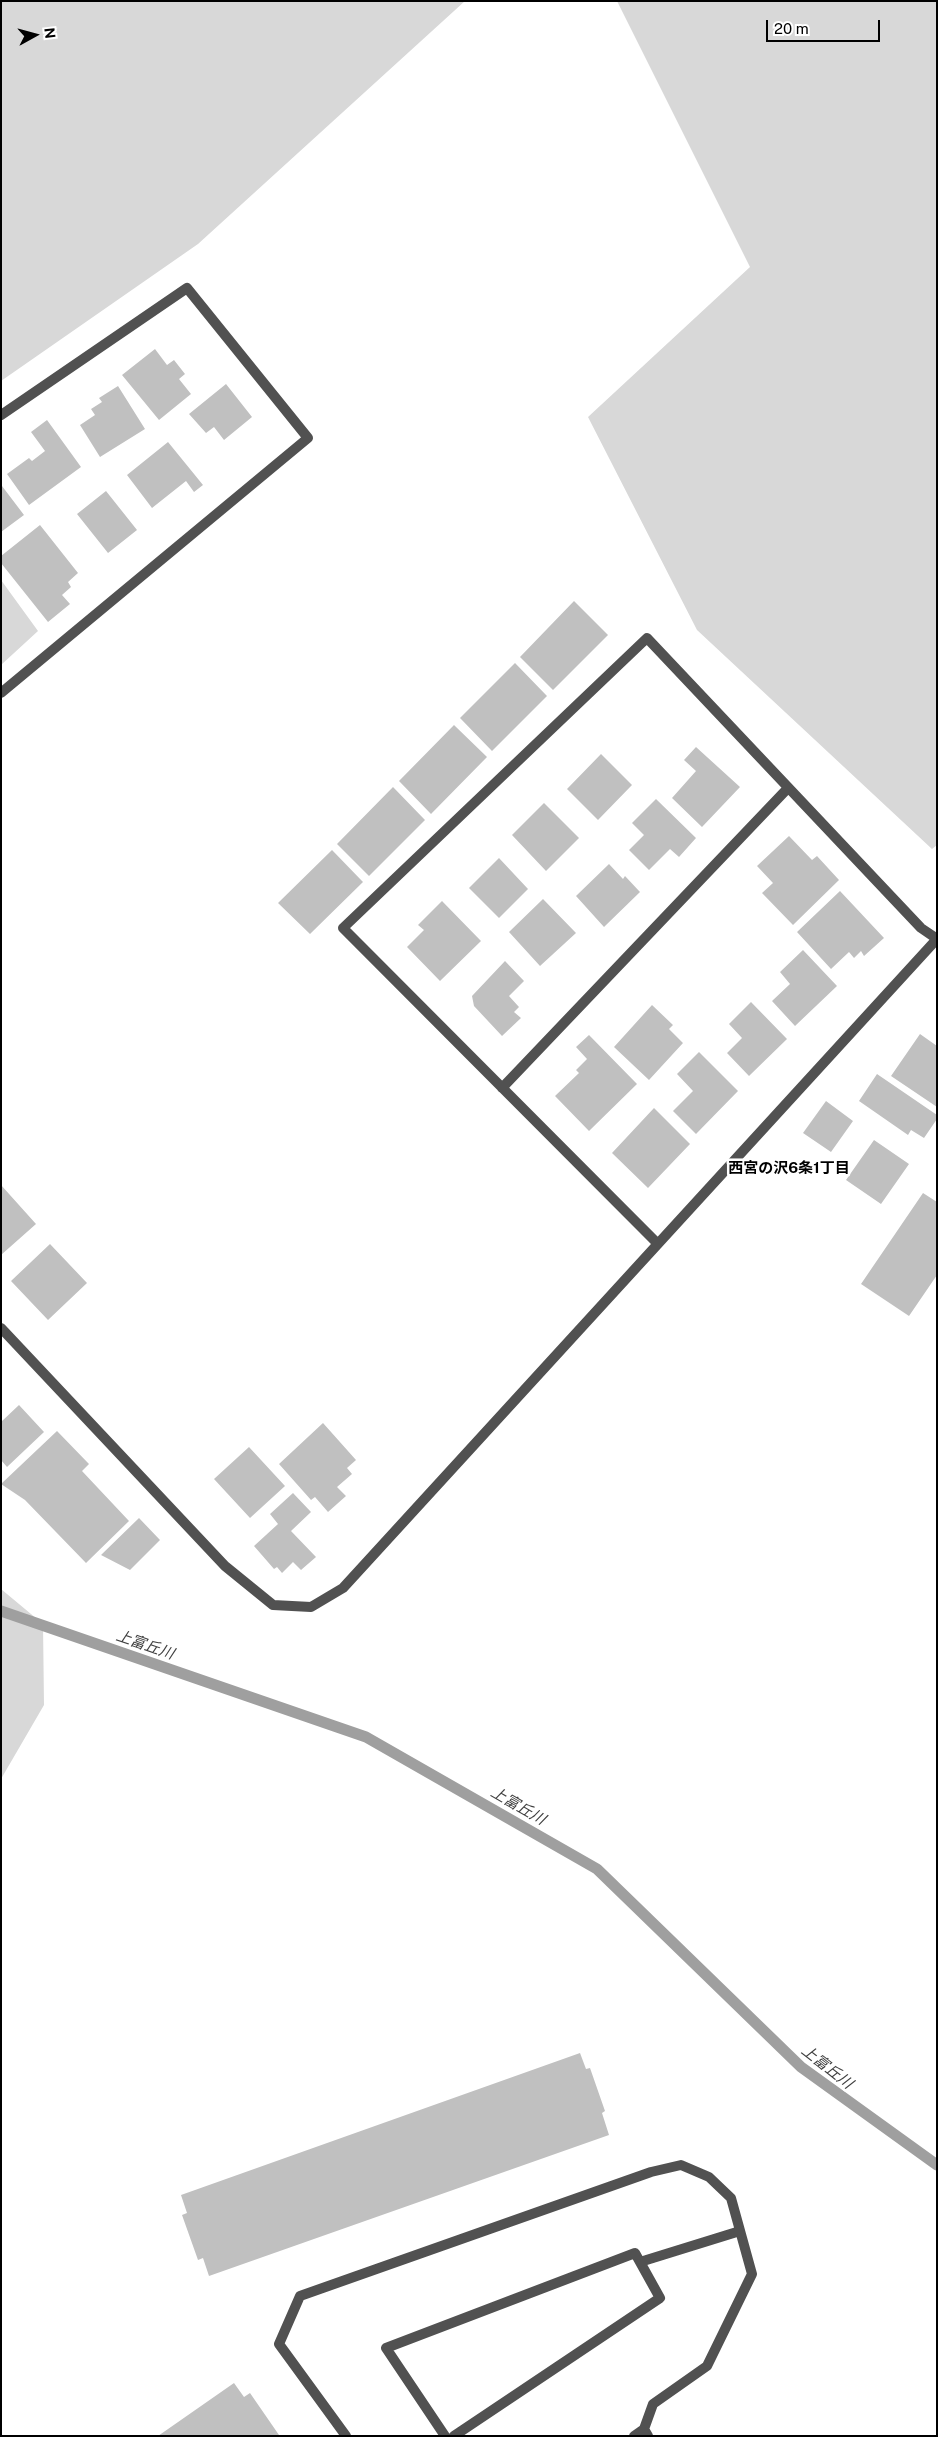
<!DOCTYPE html>
<meta charset="utf-8">
<style>
body{margin:0}
#map{position:relative;width:938px;height:2437px;overflow:hidden;background:#fff;font-family:"Public Sans",sans-serif}
canvas{display:block}
.frame{position:absolute;inset:0;border:2px solid #000;pointer-events:none}
.north{position:absolute;left:10px;top:10px;width:50px;height:50px;-webkit-text-stroke:4px #fff;paint-order:stroke;rotate:83deg;font-size:14px;font-weight:700;line-height:20px;text-align:center;color:#000}
.north::after{content:'';display:block;margin:auto;width:18px;height:22px;background:#000;clip-path:polygon(50% 0,100% 100%,50% 72%,0 100%)}
.scale{position:absolute;left:766px;top:20px;width:114px;height:22px;box-sizing:border-box;border:2px solid #000;border-top:0;padding-left:6px;font-size:15px;line-height:18px;white-space:nowrap;color:#000;-webkit-text-stroke:4px #fff;paint-order:stroke}
</style>
<div id="map">
<canvas width="938" height="2437"></canvas>
<div class="frame"></div>
<div class="north">N</div>
<div class="scale">20 m</div>
</div>
<script>
const c = document.querySelector('canvas').getContext('2d');
c.lineJoin = 'round';
function paint(path, color) { c.fillStyle = color; c.fill(path, 'evenodd'); }
function strokePath(path, color, width, dash) { c.strokeStyle = color; c.lineWidth = width; c.lineCap = dash ? 'butt' : 'round'; c.setLineDash(dash || []); c.stroke(path); }
function write(font, color, halo, rows, align = 'center') {
  c.font = font + ' "Public Sans","Noto Sans JP",sans-serif'; c.lineWidth = 5; c.setLineDash([]); c.textBaseline = 'middle'; c.strokeStyle = halo; c.fillStyle = color; for (const [text, x, y, turn = 0] of rows) {
    c.save(); c.translate(x, y); c.rotate((+turn || 0) * Math.PI / 180); c.textAlign = isNaN(turn) ? turn : align; if (halo) c.strokeText(text, 0, 0); c.fillText(text, 0, 0); c.restore();
  }
}
paint(new Path2D(`
 M1,1H465L198,244L1,381Z
 M617,1H937V845L932,849L697,630L588,417L750,267Z
 M1,580L38,631L1,665Z
 M1,1589L43,1624L44,1705L1,1779Z`), '#d8d8d8');
strokePath(new Path2D(`
 M1,1611L366,1737L597,1869L801,2067L937,2165`), '#9f9f9f', 11);
paint(new Path2D(`
 M155,349L167,365L174,360L185,374L179,379L191,394L159,420L122,375Z
 M226,384L252,417L224,440L214,427L206,433L189,414Z
 M118,386L145,429L100,457L80,425L95,415L91,409L102,402L99,398Z
 M47,420L81,467L29,505L7,474L29,458L32,461L45,451L31,432Z
 M168,442L203,485L194,492L186,481L152,508L127,475Z
 M2,486L24,515L1,532V487Z
 M106,491L137,530L108,553L77,514Z
 M40,525L78,573L68,582L71,587L62,595L70,604L48,622L1,563V556Z
 M574,601L608,635L553,690L520,657Z
 M515,663L547,696L492,751L460,718Z
 M454,725L487,757L431,814L399,781Z
 M696,747L740,787L702,827L672,798L696,771L684,760Z
 M601,754L632,785L598,820L567,789Z
 M393,787L425,820L369,876L337,844Z
 M656,799L696,838L679,857L670,849L649,870L629,850L644,835L632,823Z
 M544,803L579,838L546,871L512,835Z
 M789,836L812,860L817,856L839,880L793,925L762,893L773,883L757,866Z
 M332,850L363,882L310,934L278,903Z
 M499,858L528,889L499,918L469,888Z
 M609,864L623,879L625,876L640,892L604,927L576,896Z
 M840,891L884,938L864,956L861,951L854,958L849,952L831,969L797,932Z
 M543,899L576,933L540,966L509,932Z
 M442,901L481,941L440,981L407,947L424,930L418,925Z
 M803,950L837,986L795,1026L772,1001L790,984L780,972Z
 M505,961L524,981L509,996L519,1007L514,1012L521,1018L502,1036L474,1006L472,996Z
 M751,1002L787,1039L749,1076L727,1053L742,1038L729,1024Z
 M652,1005L673,1025L669,1029L683,1043L649,1080L614,1047Z
 M920,1034L937,1046V1107L891,1076Z
 M589,1035L637,1084L589,1131L555,1096L579,1073L576,1070L587,1059L576,1047Z
 M699,1052L738,1091L696,1134L673,1111L693,1091L677,1074Z
 M877,1074L937,1115V1119L924,1138L911,1130L908,1135L859,1101Z
 M826,1101L853,1121L831,1152L803,1133Z
 M654,1108L690,1144L648,1188L612,1153Z
 M874,1140L909,1164L881,1204L846,1180Z
 M1,1185L36,1224L1,1255Z
 M923,1193L937,1202V1275L909,1316L861,1284Z
 M50,1244L87,1283L48,1320L11,1281Z
 M19,1405L44,1432L7,1467L1,1460V1422Z
 M323,1423L356,1460L347,1468L352,1474L337,1487L346,1496L328,1512L315,1497L311,1500L279,1464Z
 M57,1431L89,1464L82,1471L129,1521L86,1563L25,1500L1,1484Z
 M249,1447L285,1486L250,1518L214,1479Z
 M293,1493L311,1512L291,1531L316,1557L301,1570L293,1562L282,1573L277,1567L274,1569L254,1546L278,1524L270,1514Z
 M139,1518L160,1540L130,1570L101,1555Z
 M580,2053L586,2069L590,2068L605,2111L602,2113L609,2135L209,2276L203,2258L198,2260L182,2215L187,2213L181,2195Z
 M234,2383L244,2397L250,2393L279,2435L158,2436Z`), '#c0c0c0');
strokePath(new Path2D(`
 M640,2262L740,2231
 M346,2436L279,2344L300,2296L651,2172L681,2165L709,2177L731,2198L752,2274L707,2366L653,2404L644,2429
 M445,2436L386,2348L635,2253L660,2298L454,2436
 M634,2436L644,2429L648,2436`), '#515151', 10);
strokePath(new Path2D(`
 M1,415L187,288L308,438L1,693
 M502,1088L788,788
 M658,1244L343,928L647,638L921,928L937,939
 M1,1328L225,1566L273,1605L311,1607L343,1588L937,939`), '#515151', 10);
write('bold 15px', '#000', '#fff', [
 ["西宮の沢6条1丁目",789,1168]
]);
write('italic 15px', '#404040', '#fff', [
 ["上富丘川",145,1645,19],
 ["上富丘川",518,1806,30],
 ["上富丘川",827,2067,38]
]);
</script>
